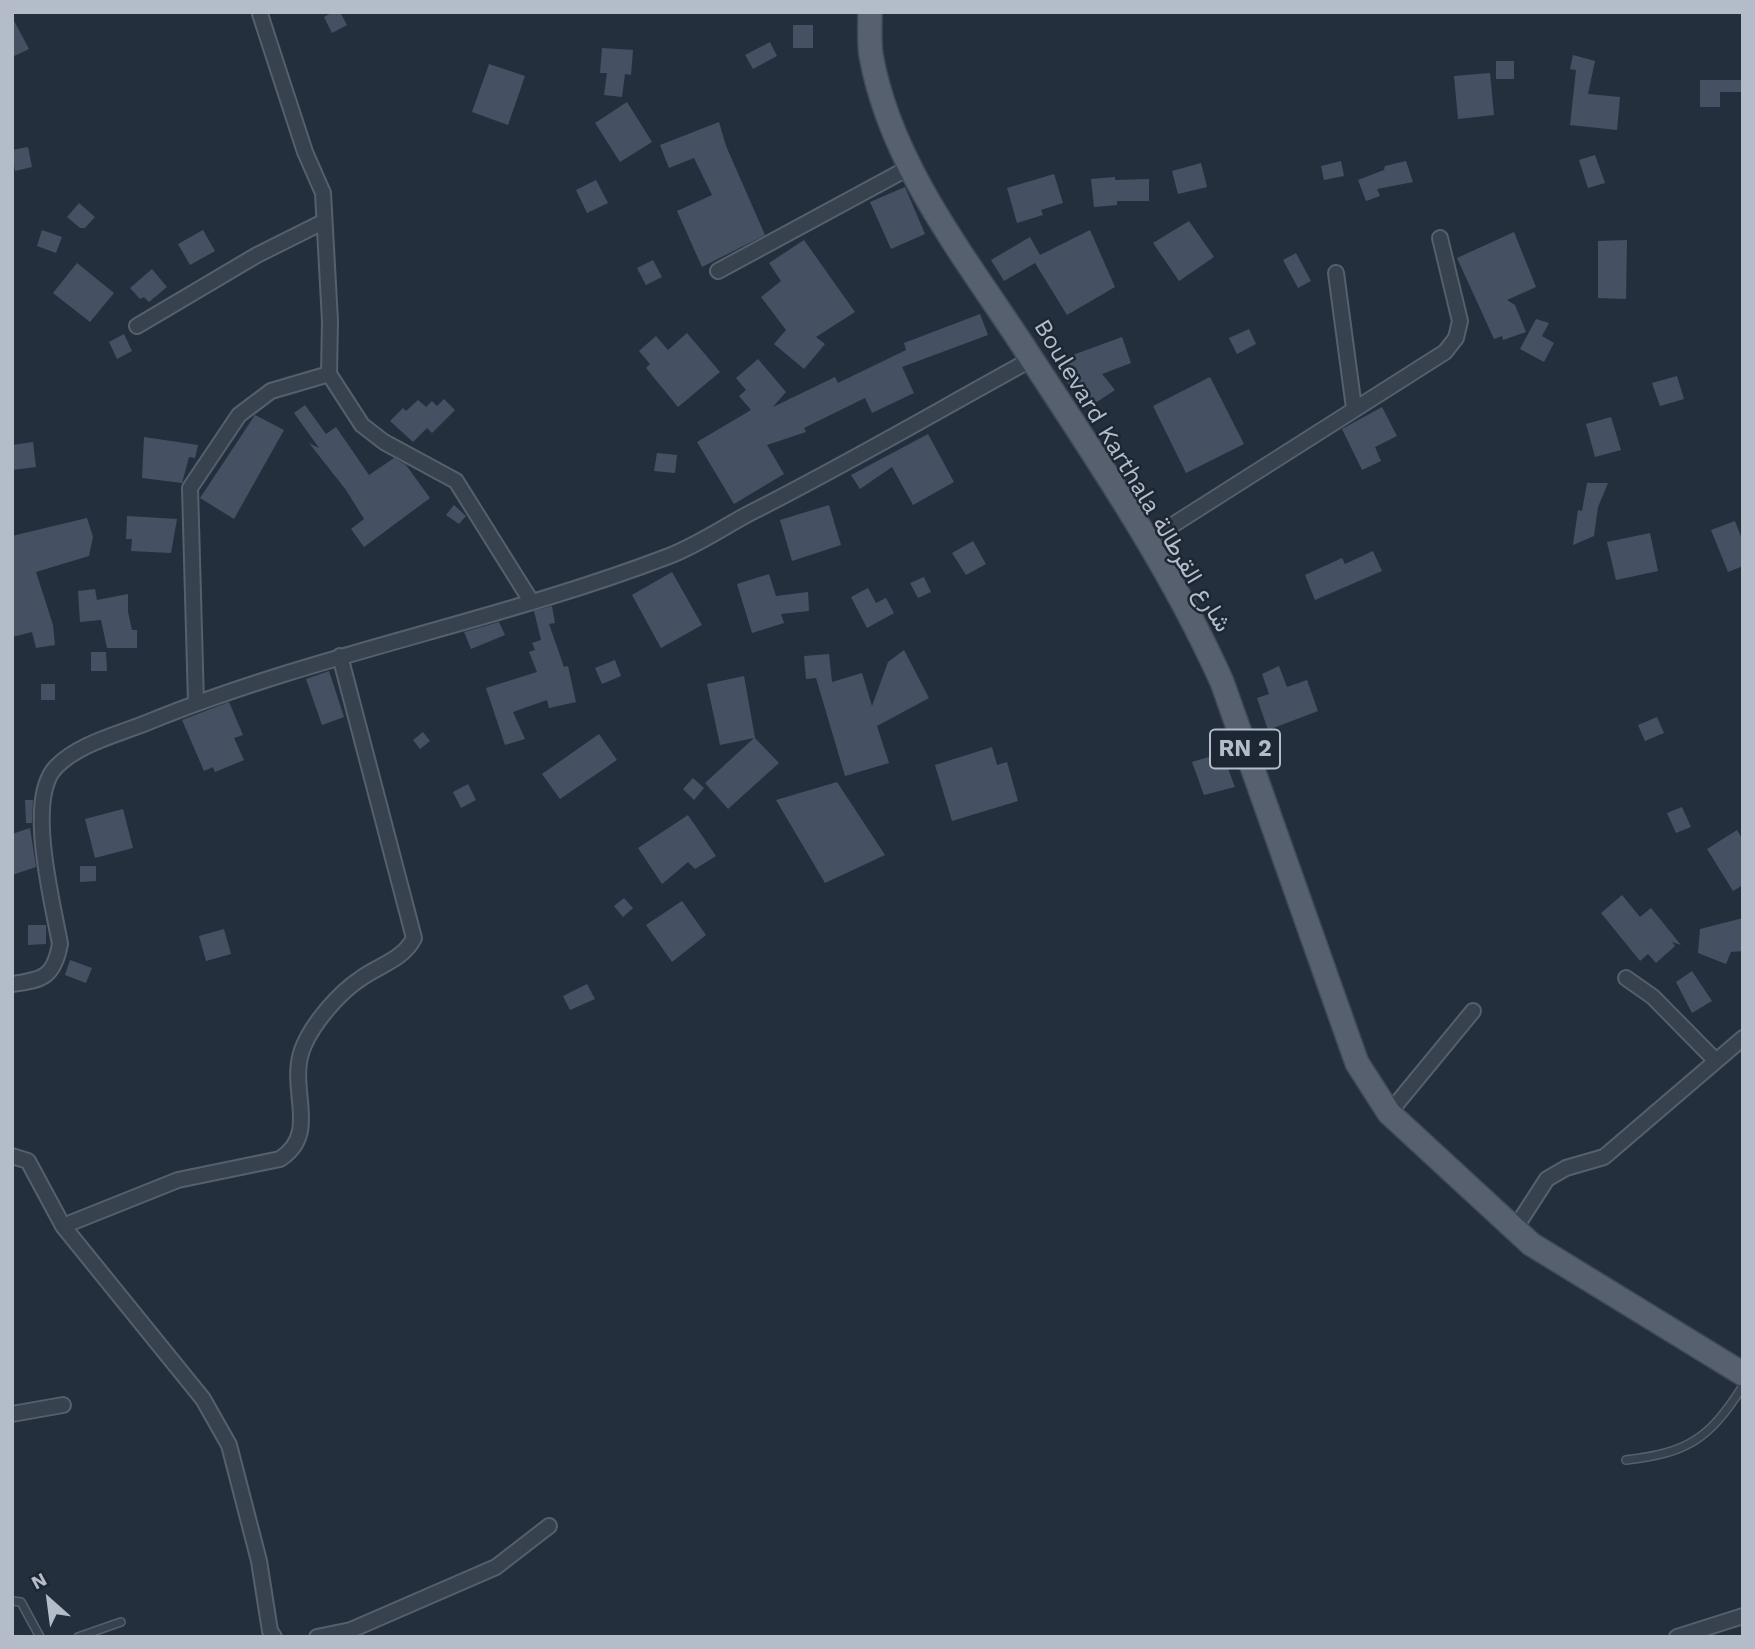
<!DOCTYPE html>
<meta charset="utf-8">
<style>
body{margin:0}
#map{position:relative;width:1755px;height:1649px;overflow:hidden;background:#242f3e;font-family:"Work Sans",sans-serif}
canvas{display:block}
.frame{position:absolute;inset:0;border:14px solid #b4bcc9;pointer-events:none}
.north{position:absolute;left:14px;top:1565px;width:70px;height:70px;-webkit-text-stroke:5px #1d2633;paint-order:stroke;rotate:332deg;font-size:19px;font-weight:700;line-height:28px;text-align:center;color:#b4bcc9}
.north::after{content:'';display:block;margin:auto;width:24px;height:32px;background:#b4bcc9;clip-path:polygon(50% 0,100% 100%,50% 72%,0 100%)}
</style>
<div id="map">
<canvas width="1755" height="1649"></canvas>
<div class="frame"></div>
<div class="north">N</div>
</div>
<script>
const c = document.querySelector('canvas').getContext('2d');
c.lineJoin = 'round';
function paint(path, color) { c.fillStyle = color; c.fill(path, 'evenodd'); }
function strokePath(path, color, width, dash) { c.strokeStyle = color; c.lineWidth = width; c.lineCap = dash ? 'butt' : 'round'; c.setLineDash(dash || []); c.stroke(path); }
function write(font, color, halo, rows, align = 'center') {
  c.font = font + ' "Work Sans",Vazirmatn,sans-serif'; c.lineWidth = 5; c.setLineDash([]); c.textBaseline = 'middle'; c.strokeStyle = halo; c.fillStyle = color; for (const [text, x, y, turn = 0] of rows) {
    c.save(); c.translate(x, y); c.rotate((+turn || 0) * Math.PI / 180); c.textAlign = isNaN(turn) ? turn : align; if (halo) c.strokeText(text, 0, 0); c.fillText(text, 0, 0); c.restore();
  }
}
paint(new Path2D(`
 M333,12H340L347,25L332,33L324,17Z
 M12,17L29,49L12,57Z
 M793,25H813V48H793Z
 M770,42L777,56L753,69L745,55Z
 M602,48L633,50L631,75L625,74L622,97L604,95L607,73H600Z
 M1573,55L1595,61L1588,94L1620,97L1617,130L1570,125L1576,70L1570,69Z
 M1496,61H1514V79H1496Z
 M489,64L525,76L508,125L472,112Z
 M1490,73L1494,115L1458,119L1454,76Z
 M1700,80H1743V92H1720V107H1700Z
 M627,102L652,142L620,162L595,123Z
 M719,122L726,146L765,235L702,267L677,211L712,195L694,158L669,168L660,145Z
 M28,147L32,167L15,171L12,150Z
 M1595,155L1605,183L1588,188L1579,160Z
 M1341,161L1344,176L1324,180L1321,166Z
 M1406,161L1413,182L1377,189L1380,196L1366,201L1358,180L1384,170L1385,166Z
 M1201,163L1207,187L1178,194L1172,171Z
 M1054,174L1063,203L1041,210L1043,215L1017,223L1007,188Z
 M1115,177V180L1149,179V201H1117V205L1094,207L1091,179Z
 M596,180L608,203L587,213L576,190Z
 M905,187L925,234L891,249L870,202Z
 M79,203L95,217L85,228H80L67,217Z
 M1189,221L1214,257L1179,281L1153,243Z
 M42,230L62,237L56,253L37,246Z
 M203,230L215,251L190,265L178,244Z
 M1090,230L1115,287L1067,315L1035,263L1004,281L991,260L1030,237L1040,255Z
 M1514,232L1536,287L1507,300L1515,305L1526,332L1503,340L1502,336L1494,339L1457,258Z
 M804,240L855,312L816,337L825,344L804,369L774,344L786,330L761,297L781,281L769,263Z
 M1627,240L1626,299L1598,298V241Z
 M1296,253L1311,281L1298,288L1283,260Z
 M653,260L662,277L646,285L637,268Z
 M77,263L114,293L90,322L53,293Z
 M152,269L167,287L149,302L144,297L140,299L130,288Z
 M980,314L988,335L902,367L914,393L872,413L865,398L804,428L806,432L767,445L784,474L734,504L697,442L751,410L739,396L746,390L736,378L758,359L786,392L773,407L835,377L838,383L906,350L904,343Z
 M1536,319L1549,323L1542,336L1554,343L1544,362L1520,349Z
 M1249,329L1256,344L1237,354L1229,338Z
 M687,333L720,372L678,407L646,368L650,364L639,351L656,336L668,350Z
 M124,334L132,351L117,359L109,342Z
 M1122,337L1131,363L1102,374L1115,390L1089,407L1075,384L1069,386L1059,360Z
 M1677,376L1684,399L1660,406L1652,383Z
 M1210,377L1244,444L1186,473L1153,406Z
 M444,399L455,410L432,433L427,428L413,442L390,421L403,408L406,411L418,400L426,407L432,401L437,406Z
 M305,405L326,434L336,427L369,475L394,458L406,465L430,498L364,547L351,529L364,519L346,490L309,443L319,448L294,413Z
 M1382,407L1397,436L1375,447L1381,461L1362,470L1342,429Z
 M255,415L284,430L234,519L200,498Z
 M1611,417L1621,450L1595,457L1586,424Z
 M928,434L954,482L913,505L892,467L860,489L851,475Z
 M144,437L198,445L195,458L189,457L182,483L142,478Z
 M33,442L36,467L12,470V445Z
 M657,453L677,455L675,473L654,471Z
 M1587,483H1608L1598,507L1594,536L1573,545L1578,510L1582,511Z
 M454,505L466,516L459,524L446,515Z
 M829,505L841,545L792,561L780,520Z
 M127,516L177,519L171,553L131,551L132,539H126Z
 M87,518L93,537L89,556L36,572L53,625L55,645L36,648L32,632L12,637V536Z
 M1735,521L1743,542V566L1728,572L1711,530Z
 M1650,533L1658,571L1616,580L1607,542Z
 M973,541L986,564L966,575L952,553Z
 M1373,551L1382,571L1315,600L1305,575L1342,558L1345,564Z
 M672,572L702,625L661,648L632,595Z
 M769,574L776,596L808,592L809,611L781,614L784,623L752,633L737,584Z
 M924,577L931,592L918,598L910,583Z
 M868,588L876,603L886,598L894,613L867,628L851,597Z
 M95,589L97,600L128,594V612L132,630H137V648H107L101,620L80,622L78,591Z
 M552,606L555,623L549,624L564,667L568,666L576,702L549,708L547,700L513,712L525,739L505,745L486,688L537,672L529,652L535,650L532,643L541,640L534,611Z
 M499,622L505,635L471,649L464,632Z
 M904,650L929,698L877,726L889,763L845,776L816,678L806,679L804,656L829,654L832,682L862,673L872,706L888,662Z
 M91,652H106L107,671H91Z
 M615,660L621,676L602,684L595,668Z
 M1279,666L1287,687L1307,680L1318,711L1268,730L1257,698L1269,694L1262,674Z
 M329,671L344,717L322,725L306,679Z
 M744,676L755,738L779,763L728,809L705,783L754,738L720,745L707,684Z
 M41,684H55V700H41Z
 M229,702L243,735L234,738L244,760L215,772L213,767L204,771L182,720Z
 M1657,717L1664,733L1645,741L1638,725Z
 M423,732L430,741L420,749L413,740Z
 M599,734L617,760L560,799L542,774Z
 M992,747L997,765L1007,762L1018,801L952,821L935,765Z
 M1222,753L1235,787L1204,795L1192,762Z
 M693,778L704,788L694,800L683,789Z
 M837,782L885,855L825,883L776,800Z
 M468,784L476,800L461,808L453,792Z
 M25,800H33L32,823H26Z
 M1682,807L1691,827L1676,833L1667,813Z
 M123,809L133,848L95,858L85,819Z
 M688,815L716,856L695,869L688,862L662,884L638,848Z
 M30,828L36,867L12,875V834Z
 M1737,830L1743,840V885L1733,891L1707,849Z
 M80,866H96V881L80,882Z
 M1622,895L1640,917L1651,908L1681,945L1672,942L1675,946L1656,963L1648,954L1640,961L1601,913Z
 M624,898L633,908L623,917L614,906Z
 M682,901L706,935L672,962L646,925Z
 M1743,918V951L1731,952L1726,964L1698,953L1700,929Z
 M28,925H46V944L28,945Z
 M224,929L231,954L206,961L199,936Z
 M70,960L92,968L86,983L65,975Z
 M1692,971L1712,1001L1692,1013L1676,982Z
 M587,984L595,999L570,1010L563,996Z`), '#455162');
const lane = new Path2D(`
 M1626,1460C1688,1453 1709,1439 1743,1386
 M12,1601L21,1602L40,1637
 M78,1637L121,1622`);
const street = new Path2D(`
 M260,14L305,152L323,193L330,321L329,374L362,425L384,442L456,481L531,601
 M718,271L912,166
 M1336,273L1354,408
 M137,326L257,255L323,222
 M1146,542L1445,352L1456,338L1460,321L1440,238
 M196,703L190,488L239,415L271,391L329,374
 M1626,978L1653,997L1716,1061
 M12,984C43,980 54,977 60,944C53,903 25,799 56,767C79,743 120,734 151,721C319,653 500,621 669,556C698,545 725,526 752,512C847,464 939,410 1032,359
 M1389,1113L1473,1011
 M12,1156L28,1161L63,1226L203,1399L229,1445L259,1561L270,1631L274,1637
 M63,1226L178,1180L280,1159C322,1132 285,1087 304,1045C314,1022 339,993 360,979C379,965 403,960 414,938L340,656
 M1514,1230L1547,1179L1566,1168L1604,1157L1743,1038
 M12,1414L63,1405
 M317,1637L351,1630L496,1567L549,1526
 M1677,1637L1743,1616`);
const primary = new Path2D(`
 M870,12C870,26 869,41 871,55C891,168 970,263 1031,358C1099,462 1171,568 1222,682L1357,1063L1389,1113L1531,1244L1743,1374`);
strokePath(lane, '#565f6c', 10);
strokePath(street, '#565f6c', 18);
strokePath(primary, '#414a57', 26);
strokePath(lane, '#38414e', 7);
strokePath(street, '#38414e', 14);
strokePath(primary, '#56606e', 23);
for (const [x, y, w] of [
 [1245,749,70]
]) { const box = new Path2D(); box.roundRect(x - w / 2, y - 19.5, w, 39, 5); c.fillStyle = '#1d2633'; c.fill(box); strokePath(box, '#b4bcc9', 2); }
write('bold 23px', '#b4bcc9', null, [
 ["RN 2",1245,749]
]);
write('24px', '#b4bcc9', '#1d2633', [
 ["Boulevard Karthala شارع القرطالة",1132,476,59]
]);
</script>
